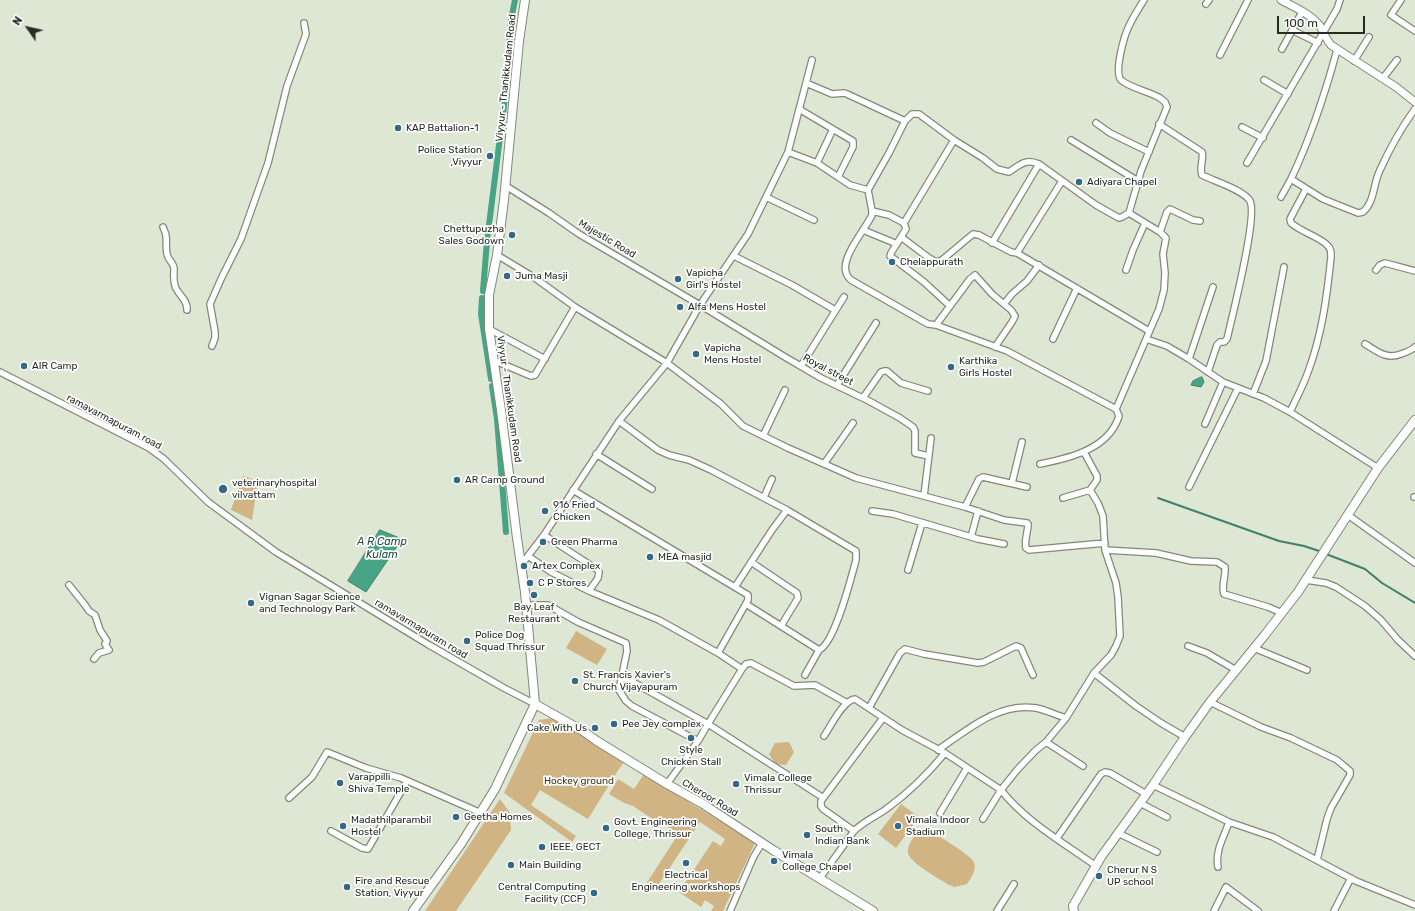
<!DOCTYPE html>
<style>
body{margin:0}
#map{position:relative;width:1415px;height:911px;overflow:hidden;background:#dee6d4;font-family:Rubik,sans-serif}
canvas{display:block}
.north{position:absolute;left:8px;top:8px;width:40px;height:40px;-webkit-text-stroke:3px #fff;paint-order:stroke;rotate:304deg;font-size:11px;font-weight:700;line-height:16px;text-align:center;color:#282b24}
.north::after{content:'';display:block;margin:auto;width:14px;height:18px;background:#282b24;clip-path:polygon(50% 0,100% 100%,50% 72%,0 100%)}
.scale{position:absolute;left:1277px;top:16px;width:88px;height:18px;box-sizing:border-box;border:2px solid #282b24;border-top:0;padding-left:5px;font-size:12px;line-height:14px;white-space:nowrap;color:#282b24;-webkit-text-stroke:3px #fff;paint-order:stroke}
</style>
<div id="map">
<canvas width="1415" height="911"></canvas>
<div class="north">N</div>
<div class="scale">100 m</div>
</div>
<script>
const c = document.querySelector('canvas').getContext('2d');
c.lineJoin = 'round';
function paint(path, color) { c.fillStyle = color; c.fill(path, 'evenodd'); }
function strokePath(path, color, width, dash) { c.strokeStyle = color; c.lineWidth = width; c.lineCap = dash ? 'butt' : 'round'; c.setLineDash(dash || []); c.stroke(path); }
function write(font, color, halo, rows, align = 'center') {
  c.font = font + ' Rubik,sans-serif'; c.lineWidth = 3.5; c.setLineDash([]); c.textBaseline = 'middle'; c.strokeStyle = halo; c.fillStyle = color; for (const [text, x, y, turn = 0] of rows) {
    c.save(); c.translate(x, y); c.rotate((+turn || 0) * Math.PI / 180); c.textAlign = isNaN(turn) ? turn : align; if (halo) c.strokeText(text, 0, 0); c.fillText(text, 0, 0); c.restore();
  }
}
paint(new Path2D(`
 M243,476L258,481L252,520L231,510Z
 M576,631L607,649L597,665L566,648Z
 M554,718L624,762L617,772L588,819L540,790L531,805L576,836L572,842L504,793L539,720Z
 M789,742L794,752L786,765L775,764L769,754L775,743Z
 M644,774L755,843L723,911H711L714,906L705,900L701,907L679,892L713,841L721,846L725,839L700,822L655,890L646,884L679,833L651,818L633,806L624,803L609,794L618,779L634,789Z
 M500,799L510,813L511,830L456,911H425Z
 M901,804L919,817L896,848L878,834Z
 M929,830C937,835 969,854 973,861C978,869 971,878 967,884L955,887L949,885C940,879 910,863 908,853C907,849 909,845 911,841C915,834 921,831 929,830Z`), '#d0b483');
const water = new Path2D(`
 M1202,377L1204,382L1201,387L1191,385L1193,381Z
 M380,530L402,539L366,592L348,581Z`);
paint(water, '#47a486');
strokePath(water, '#3e8069', 1);
strokePath(new Path2D(`
 M1158,498L1279,541L1304,546L1322,552
 M1326,554L1365,569L1382,583L1415,603`), '#3e8069', 2);
strokePath(new Path2D(`
 M506,90L511,20L515,0
 M502,124L505,96
 M483,291L487,241L501,129
 M482,298L481,314L491,379
 M492,386L497,419L506,532`), '#47a486', 6);
const minor = new Path2D(`
 M1401,0L1391,15L1415,31
 M1206,4L1209,0
 M1292,30L1318,43
 M1282,49L1302,12
 M1337,50C1325,94 1311,137 1291,179L1323,199L1358,213L1363,212C1375,201 1373,184 1380,170C1390,148 1401,128 1415,109
 M1220,55L1248,0
 M1354,61L1369,37
 M1383,78L1397,60
 M1264,80L1288,94
 M806,83L832,94L844,93L847,94L905,121
 M799,109L853,141V147L838,177
 M1096,123L1110,133L1149,152
 M1159,124L1202,152C1204,160 1199,167 1202,175C1214,181 1244,190 1250,201C1258,216 1232,317 1227,339L1224,342H1220L1217,345L1208,372
 M1242,127L1263,138
 M1071,140L1138,181
 M788,152L817,163L850,185L868,190L889,153L905,121L912,114H919L954,140L983,158L997,169L1009,172C1020,165 1025,158 1039,164L1096,205L1119,218L1122,217L1129,213L1141,171L1167,107L1165,102L1160,98C1150,92 1128,87 1121,80C1114,72 1124,36 1129,26C1133,17 1139,8 1144,0
 M817,163L833,129
 M1247,163L1337,9L1340,0
 M506,186L549,213L579,234L700,305L785,357L821,378L869,401L900,418L913,427L915,431V453L929,456
 M868,190L872,211V215C866,228 841,257 846,272C846,275 849,278 851,280L928,324L936,325L1007,351L1116,409
 M766,197L814,220
 M1281,197L1291,179
 M872,211L889,215L904,223L906,229L891,253L890,256L924,282L950,306
 M904,223L954,140
 M163,227C164,230 166,233 166,236C167,242 165,251 168,257C170,261 173,263 174,268C174,274 173,280 175,286C178,295 188,300 187,310
 M863,230L897,244
 M1160,232L1167,212L1170,209L1193,220L1200,221
 M901,237L929,258L936,262L942,260L973,234L979,235L1011,252L1017,253L1062,181
 M992,243L1039,164
 M1017,253L1149,331
 M497,255L535,278L575,307L667,363L721,404L743,426L788,448L856,478L965,507L979,479L983,477L1027,487
 M734,256L792,285L835,310
 M1126,270L1133,250L1145,223
 M1376,270L1380,265L1385,263L1415,271
 M1004,304L1012,294L1027,281L1039,265
 M936,325L970,279L975,275L992,294L1011,310L1015,316L1012,322L995,347
 M489,329L545,359
 M1053,339L1077,288
 M1146,339L1167,346L1189,359L1223,382L1264,398L1290,412L1378,468
 M1365,344C1377,351 1386,360 1401,354C1406,352 1411,351 1415,347
 M212,346L215,338V332L210,304L221,279L241,239L268,163L287,86L306,34L304,23
 M1189,359L1213,287
 M493,360L531,376L535,375L575,307
 M801,366L844,297
 M0,372L149,448L164,459L208,502L276,552L429,645L504,688L535,704
 M837,385L876,323
 M1253,394L1266,361L1284,267
 M863,398L881,372L884,371H887L901,383L928,391
 M1290,412C1296,399 1303,386 1308,372C1322,335 1327,296 1331,257C1331,252 1331,248 1327,245C1320,237 1301,232 1291,223L1290,219L1306,189
 M619,421L658,450L669,455L689,460L711,470L787,510L856,551V560C851,578 835,643 819,650L805,675
 M1205,424L1223,382
 M763,436L785,390
 M1084,452L1097,476V480L1090,490
 M596,454L652,489
 M824,464L853,423
 M1040,464C1070,458 1109,449 1119,416L1116,409L1159,309L1164,290L1165,273L1163,254L1166,238L1160,232L1129,213
 M1012,483L1022,442
 M1189,487L1238,388
 M924,496L931,438
 M764,497L772,479
 M1414,497H1415
 M965,507L1004,520L1027,523L1028,524C1028,532 1024,540 1026,548L1029,550L1105,543
 M872,511L893,514L978,539L1004,544
 M1348,515L1415,563
 M544,535L598,570L599,572L598,578L589,591
 M971,537L978,511
 M1105,550L1156,553L1191,561L1217,562L1225,567C1226,576 1221,586 1224,594L1268,607L1282,613
 M528,556L551,572L589,591L659,620L718,653L748,600V595L573,490
 M751,562L797,593L798,598L781,626
 M521,565L544,535L619,421L667,363L700,305L748,234L788,152L812,60
 M908,570L922,523
 M1306,580L1326,583L1336,587L1365,606L1381,620L1398,640L1415,656
 M69,585L85,605L89,611L95,615L100,630L107,641L105,644L109,650L99,653L94,659
 M735,587L772,530L787,510
 M746,604L819,650
 M526,605H548L578,622L626,643L627,651L619,690L626,701L632,706L698,741
 M1188,646L1207,653L1236,670
 M1254,648L1307,670
 M718,653L742,669L708,724L822,797
 M742,669L746,664L751,663L794,686L815,685L847,703
 M1094,673L1136,706L1161,723L1185,737
 M622,676L708,724L698,741L667,784
 M1210,702L1261,727L1291,738L1337,760L1350,771V775L1331,808L1327,819L1317,860
 M869,708L900,653L905,649L924,654L978,663L984,662L1016,646L1021,648L1033,675
 M824,736C831,726 843,700 855,699L902,730L945,753L1001,790C1026,822 1064,843 1096,866
 M1046,742L1083,766
 M938,750C967,730 999,702 1036,708C1046,710 1056,715 1066,718
 M1153,785L1229,822L1273,837L1356,881L1415,905
 M289,798L312,777L327,752L366,768L401,778L481,813
 M1140,803L1167,817
 M940,813L967,768
 M983,819L1001,790L1017,770L1035,751L1046,742L1066,718L1094,673L1111,655L1116,646L1120,636L1118,597L1116,583L1105,550L1103,516L1098,503L1090,490L1063,498
 M331,831L362,848L368,849L407,781
 M854,831C863,822 874,817 885,810C907,794 927,775 945,753
 M1118,833L1157,852
 M1057,838L1101,774L1105,772L1110,773L1146,794
 M1218,867C1215,850 1224,837 1229,822
 M820,878L854,831L823,809L821,806V801L883,718
 M730,911L754,856L762,843
 M997,911L1014,884
 M1214,911L1226,887L1258,911
 M1334,911L1351,878`);
const tertiary = new Path2D(`
 M1281,0C1294,7 1311,14 1320,26C1324,33 1326,39 1331,45L1396,87L1415,102`);
const secondary = new Path2D(`
 M535,704L583,731L597,741L667,784L703,804L773,850L873,911
 M413,911L461,844L495,789L535,704L525,592L517,538L501,410L489,329V295L497,255L504,200L519,41L525,0
 M1074,911L1073,906L1101,857L1153,785L1185,737L1210,702L1264,636L1298,592L1378,468L1415,420`);
strokePath(minor, '#828978', 8);
strokePath(tertiary, '#828978', 9);
strokePath(secondary, '#828978', 10);
strokePath(minor, '#fff', 5.5);
strokePath(tertiary, '#fff', 7);
strokePath(secondary, '#fff', 8);
for (const [x, y, r, color] of [
 [398,128,4,"#346885"],
 [490,156,4,"#346885"],
 [1079,182,4,"#346885"],
 [512,235,4,"#346885"],
 [892,262,4,"#346885"],
 [507,276,4,"#346885"],
 [678,279,4,"#346885"],
 [680,307,4,"#346885"],
 [696,354,4,"#346885"],
 [24,366,4,"#346885"],
 [951,367,4,"#346885"],
 [457,480,4,"#346885"],
 [223,489,5,"#346885"],
 [545,511,4,"#346885"],
 [543,542,4,"#346885"],
 [650,557,4,"#346885"],
 [524,566,4,"#346885"],
 [530,583,4,"#346885"],
 [534,595,4,"#346885"],
 [251,603,4,"#346885"],
 [467,641,4,"#346885"],
 [575,681,4,"#346885"],
 [614,724,4,"#346885"],
 [595,728,4,"#346885"],
 [691,738,4,"#346885"],
 [340,783,4,"#346885"],
 [736,784,4,"#346885"],
 [456,817,4,"#346885"],
 [343,826,4,"#346885"],
 [898,826,4,"#346885"],
 [606,828,4,"#346885"],
 [807,835,4,"#346885"],
 [542,847,4,"#346885"],
 [774,861,4,"#346885"],
 [686,863,4,"#346885"],
 [511,865,4,"#346885"],
 [1099,876,4,"#346885"],
 [347,887,4,"#346885"],
 [594,893,4,"#346885"]
]) { const dot = new Path2D(); dot.arc(x, y, r, 0, 2 * Math.PI); c.fillStyle = color; c.fill(dot); strokePath(dot, '#fff', 1.5); }
write('10px', '#282b24', '#fff', [
 ["Viyyur - Thanikkudam Road",506,78,-84],
 ["Majestic Road",607,239,31],
 ["Royal street",828,370,28],
 ["Viyyur - Thanikkudam Road",509,399,82],
 ["ramavarmapuram road",114,422,28],
 ["ramavarmapuram road",421,629,31],
 ["Cheroor Road",710,798,31]
]);
write('10px', '#282b24', '#fff', [
 ["KAP Battalion-1",406,128],
 ["Police Station",482,150,"right"],
 [",Viyyur",482,162,"right"],
 ["Adiyara Chapel",1087,182],
 ["Chettupuzha",504,229,"right"],
 ["Sales Godown",504,241,"right"],
 ["Chelappurath",900,262],
 ["Vapicha",686,273],
 ["Girl's Hostel",686,285],
 ["Juma Masji",515,276],
 ["Alfa Mens Hostel",688,307],
 ["Vapicha",704,348],
 ["Mens Hostel",704,360],
 ["Karthika",959,361],
 ["Girls Hostel",959,373],
 ["AIR Camp",32,366],
 ["AR Camp Ground",465,480],
 ["veterinaryhospital",232,483],
 ["vilvattam",232,495],
 ["916 Fried",553,505],
 ["Chicken",553,517],
 ["Green Pharma",551,542],
 ["MEA masjid",658,557],
 ["Artex Complex",532,566],
 ["C P Stores",538,583],
 ["Vignan Sagar Science",259,597],
 ["and Technology Park",259,609],
 ["Bay Leaf",534,607,"center"],
 ["Restaurant",534,619,"center"],
 ["Police Dog",475,635],
 ["Squad Thrissur",475,647],
 ["St. Francis Xavier's",583,675],
 ["Church Vijayapuram",583,687],
 ["Pee Jey complex",622,724],
 ["Cake With Us",587,728,"right"],
 ["Style",691,750,"center"],
 ["Chicken Stall",691,762,"center"],
 ["Varappilli",348,777],
 ["Shiva Temple",348,789],
 ["Vimala College",744,778],
 ["Thrissur",744,790],
 ["Geetha Homes",464,817],
 ["Madathilparambil",351,820],
 ["Hostel",351,832],
 ["Vimala Indoor",906,820],
 ["Stadium",906,832],
 ["Govt. Engineering",614,822],
 ["College, Thrissur",614,834],
 ["South",815,829],
 ["Indian Bank",815,841],
 ["IEEE, GECT",550,847],
 ["Vimala",782,855],
 ["College Chapel",782,867],
 ["Main Building",519,865],
 ["Cherur N S",1107,870],
 ["UP school",1107,882],
 ["Electrical",686,875,"center"],
 ["Engineering workshops",686,887,"center"],
 ["Fire and Rescue",355,881],
 ["Station, Viyyur",355,893],
 ["Central Computing",586,887,"right"],
 ["Facility (CCF)",586,899,"right"]
], 'left');
write('10px', '#473718', '#fff', [
 ["Hockey ground",579,781]
]);
write('italic 11px', '#21493c', '#fff', [
 ["A R Camp",382,542],
 ["Kulam",382,555]
]);
</script>
